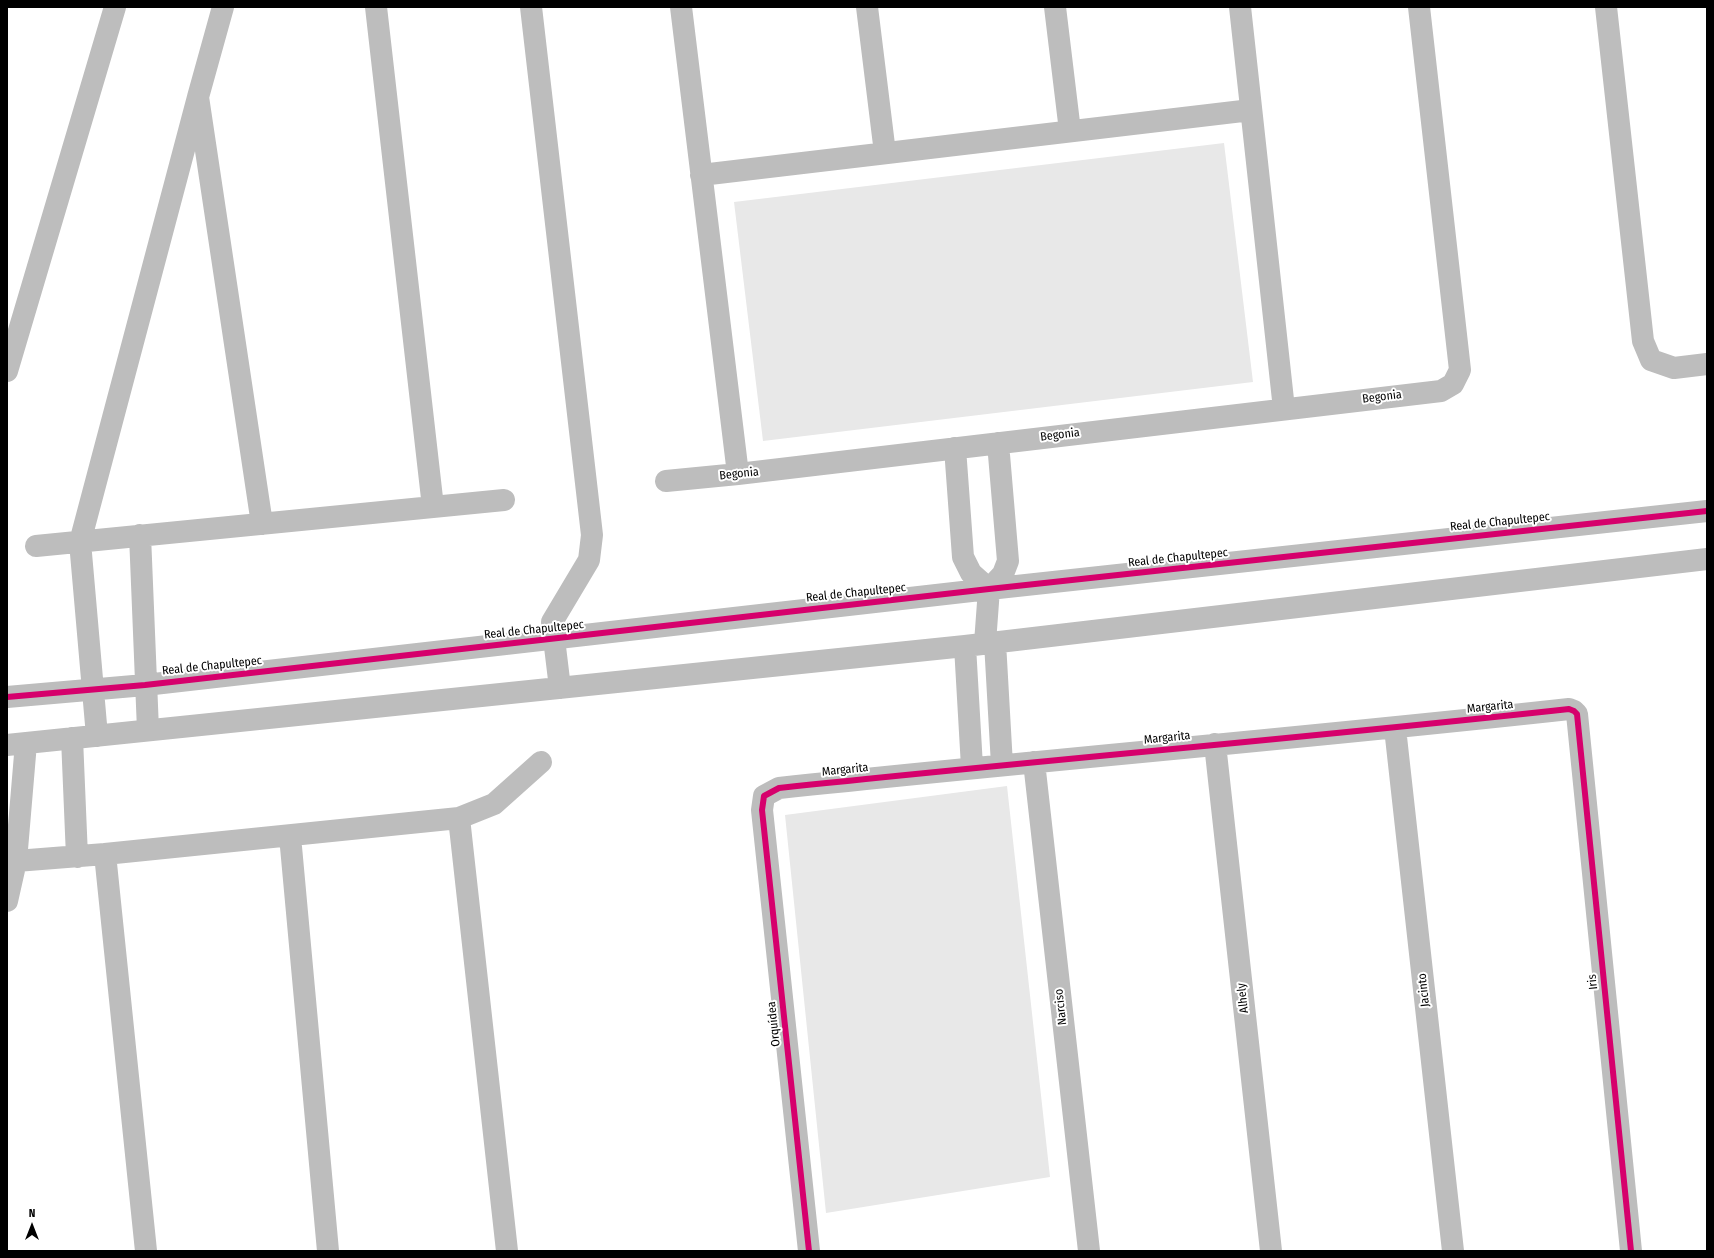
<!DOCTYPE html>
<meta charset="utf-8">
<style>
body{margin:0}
#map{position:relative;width:1714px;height:1258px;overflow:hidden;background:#fff;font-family:"Fira Sans Condensed",sans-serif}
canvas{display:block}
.frame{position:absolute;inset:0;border:8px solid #000;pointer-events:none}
.north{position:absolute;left:12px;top:1206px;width:40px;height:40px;-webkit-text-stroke:3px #fff;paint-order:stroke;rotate:0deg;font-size:11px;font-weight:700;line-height:16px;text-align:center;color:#000}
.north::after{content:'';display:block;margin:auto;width:14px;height:18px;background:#000;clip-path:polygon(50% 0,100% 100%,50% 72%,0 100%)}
</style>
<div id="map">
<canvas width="1714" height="1258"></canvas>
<div class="frame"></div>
<div class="north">N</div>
</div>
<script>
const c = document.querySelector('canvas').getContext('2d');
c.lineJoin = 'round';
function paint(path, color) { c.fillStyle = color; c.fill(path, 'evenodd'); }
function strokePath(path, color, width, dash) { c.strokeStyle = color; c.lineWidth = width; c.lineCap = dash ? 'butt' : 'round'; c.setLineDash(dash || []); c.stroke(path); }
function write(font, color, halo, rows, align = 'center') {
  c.font = font + ' "Fira Sans Condensed",sans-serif'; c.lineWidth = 4; c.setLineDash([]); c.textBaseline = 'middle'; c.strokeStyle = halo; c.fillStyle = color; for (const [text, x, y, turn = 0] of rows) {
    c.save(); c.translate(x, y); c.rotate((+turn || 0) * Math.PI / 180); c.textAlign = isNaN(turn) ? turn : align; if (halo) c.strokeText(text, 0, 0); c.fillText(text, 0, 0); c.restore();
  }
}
paint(new Path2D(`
 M1224,143L1253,382L763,441L734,202Z
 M1007,786L1050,1177L826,1213L785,815Z`), '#e8e8e8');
strokePath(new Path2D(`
 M376,7L433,507
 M531,7L592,535L589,560L552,622L560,688
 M681,7L738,474
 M867,7L885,153
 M1055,7L1070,131
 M1240,7L1284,409
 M1606,7L1643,341L1651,360L1674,368L1707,364
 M198,97L223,7
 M701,175L1251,110
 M7,371L115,7
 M955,448L963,557L971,573L989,589
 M666,481L738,474L1441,391L1453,384L1460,370L1419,7
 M140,535L148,730
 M36,546L504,500
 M995,642L1002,765
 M985,643L989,589L1003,574L1008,561L998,443
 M965,646L972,767
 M7,697L145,685L989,589L1707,511
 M1395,728L1453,1251
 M97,736L80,542L198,97L262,524
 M72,738L77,857
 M1215,744L1271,1251
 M7,745L965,646L1707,559
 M1034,762L1089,1251
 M459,818L507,1251
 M290,836L328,1251
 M105,854L146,1251
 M16,861L105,854L459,818L494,804L541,762
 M7,901L16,861L26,743
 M809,1251L762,810L764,796L779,788C1042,760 1306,738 1569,709L1574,711L1577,714L1631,1251`), '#bdbdbd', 22);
strokePath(new Path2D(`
 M7,697L145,685L989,589L1707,511
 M809,1251L762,810L764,796L779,788C1042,760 1306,738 1569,709L1574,711L1577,714L1631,1251`), '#d6006c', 6);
write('12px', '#000', '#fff', [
 ["Begonia",1382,397,-7],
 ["Begonia",1060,435,-7],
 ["Begonia",739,474,-6],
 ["Real de Chapultepec",1500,522,-6],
 ["Real de Chapultepec",1178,558,-6],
 ["Real de Chapultepec",856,593,-6],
 ["Real de Chapultepec",534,630,-6],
 ["Real de Chapultepec",212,666,-6],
 ["Margarita",1490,707,-6],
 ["Margarita",1167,738,-6],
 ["Margarita",845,770,-6],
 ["Iris",1593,982,-96],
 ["Jacinto",1424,990,-96],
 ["Alhely",1243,998,-96],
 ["Narciso",1061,1007,-96],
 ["Orquídea",774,1024,-96]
]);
</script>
